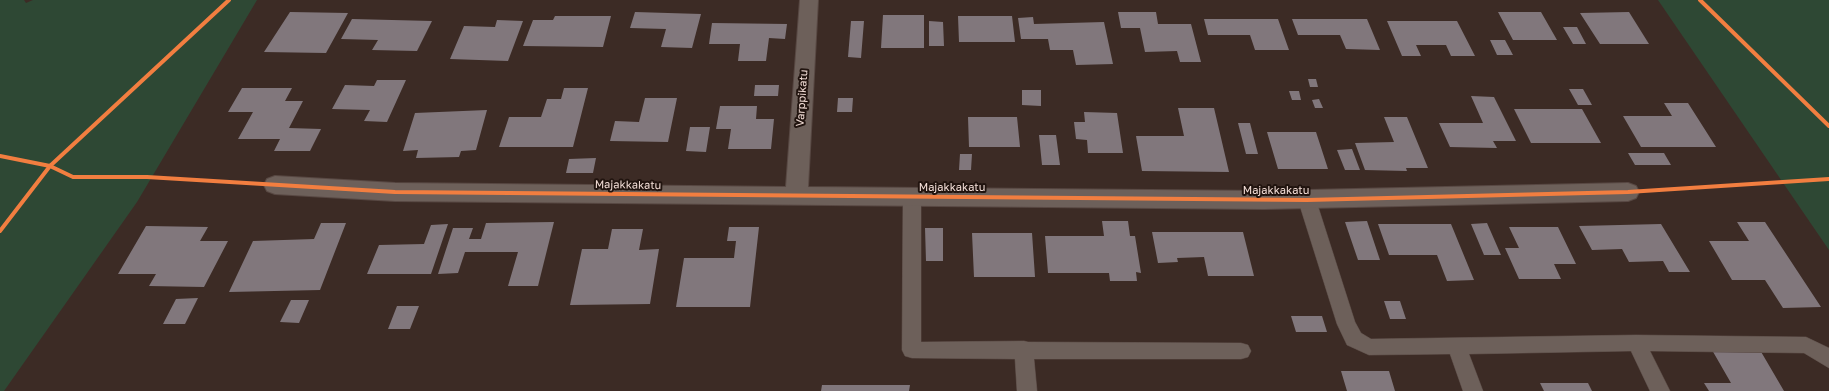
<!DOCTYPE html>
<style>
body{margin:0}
canvas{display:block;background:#3c2b25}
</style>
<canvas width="1829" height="391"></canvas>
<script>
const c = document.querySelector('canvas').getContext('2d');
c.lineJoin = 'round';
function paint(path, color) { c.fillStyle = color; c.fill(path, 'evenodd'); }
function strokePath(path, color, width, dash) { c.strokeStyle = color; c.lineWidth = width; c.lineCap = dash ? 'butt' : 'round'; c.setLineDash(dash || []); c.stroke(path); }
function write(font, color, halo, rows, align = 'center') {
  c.font = font + ' "Golos Text",sans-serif'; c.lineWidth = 4; c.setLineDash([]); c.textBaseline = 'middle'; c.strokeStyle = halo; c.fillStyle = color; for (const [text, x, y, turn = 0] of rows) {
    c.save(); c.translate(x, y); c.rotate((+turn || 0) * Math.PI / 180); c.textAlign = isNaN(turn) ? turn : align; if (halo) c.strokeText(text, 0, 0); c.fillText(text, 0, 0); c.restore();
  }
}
paint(new Path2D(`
 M0,0H24L26,3L33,0H257L137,202L4,391H0Z
 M1658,0H1829V250Z`), '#2e4834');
paint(new Path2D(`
 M290,12L348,13L326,53L264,52Z
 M635,12L701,14L692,48L661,47L666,29L630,28Z
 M1118,12H1156L1158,24H1191L1201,62H1180L1177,51L1145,52L1140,28H1121Z
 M1498,12H1541L1557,40H1513Z
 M1629,12L1649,44H1600L1580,13Z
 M883,15H924V48H881Z
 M555,16H611L603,47L523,46L533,20H553Z
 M958,16H1012L1015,42H959Z
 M1033,17L1034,24L1104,22L1113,64L1076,65L1073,50H1050L1048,39H1021L1018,18Z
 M352,19L432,21L417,51L372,50L378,40L341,39Z
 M1204,19H1278L1289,50H1255L1250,35H1208Z
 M1292,19H1367L1380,50L1346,49L1340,35H1298Z
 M497,20L523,21L508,61L450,59L464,26L495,27Z
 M851,21H864L861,58L848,57Z
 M929,21L943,22L944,46H929Z
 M1387,21H1457L1475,56H1451L1446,45H1416L1421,56H1402Z
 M712,23L787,24L785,39L769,38L766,61H738L740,44H709Z
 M1563,27H1577L1586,44H1573Z
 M1490,40H1505L1513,55H1497Z
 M1308,79H1316L1318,87H1310Z
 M377,80H406L387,122L364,121L370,110L332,109L345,85L374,86Z
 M755,85H779L778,96H754Z
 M242,88H292L285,101H303L289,128L321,129L310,151H274L280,139H238L253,112H228Z
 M564,88H588L573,147H499L509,117H541L547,99H561Z
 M1569,89H1583L1592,105H1578Z
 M1022,90H1041V106L1022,105Z
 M1289,91H1299L1301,100H1292Z
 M1471,96L1494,97L1516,141H1493L1497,148L1450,147L1439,123H1483Z
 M645,98H677L668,142L610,141L615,121L639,122Z
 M838,98H853L852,112H837Z
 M1319,99L1323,108H1315L1312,100Z
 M1664,103H1688L1716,147H1641L1623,116H1672Z
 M720,106H757L756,119H774L771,149H728L731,129H716Z
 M1178,108H1214L1229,172L1142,171L1136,136H1184Z
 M1514,109H1582L1601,143H1531Z
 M487,110L476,150L461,151L459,157L416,158L418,150L403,151L415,113Z
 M1084,112L1117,113L1123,153H1088L1087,140L1076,139L1074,122H1085Z
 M968,117H1017L1020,147H969Z
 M1384,117H1407L1428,168H1406L1407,171L1365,170L1355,143L1394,142Z
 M1238,123H1250L1258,154H1246Z
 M690,127H710L706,152L686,151Z
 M1267,132H1316L1328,169H1278Z
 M1039,135H1056L1060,165H1042Z
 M1352,149L1360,170H1345L1337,150Z
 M1628,153H1664L1671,165H1635Z
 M960,154H972L971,170H959Z
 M596,158L593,173H566L569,159Z
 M1102,221H1128L1130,236H1135L1141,273L1136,272L1137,281H1110L1109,273H1048L1045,236H1104Z
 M1367,221L1380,260H1358L1345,222Z
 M554,222L538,286H508L518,252H465L458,273L438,274L453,228H473L469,239H481L486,223Z
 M1737,222H1765L1821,307L1783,308L1765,280H1732L1709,241H1749Z
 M321,223H346L320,290L229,292L253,241L314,239Z
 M1487,223L1501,255H1484L1471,224Z
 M448,224L431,274H367L379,245L424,244L431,225Z
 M1378,224H1451L1474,280L1447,281L1437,255H1389Z
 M1661,224L1690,272H1669L1663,261L1629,262L1622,249L1592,250L1579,226Z
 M146,226L208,227L200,241H228L204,287L149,286L156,274H118Z
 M729,227H759L750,307H676L684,258H734L736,241H727Z
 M1509,227H1558L1576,264H1554L1561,279H1519L1505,248H1519Z
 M925,228H943V261H926Z
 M612,229H643L639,250L659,249L650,304L570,305L582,249H608Z
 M1152,232H1243L1254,276H1208L1204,257L1177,258L1178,262L1158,263Z
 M972,233H1032L1035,277H974Z
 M198,298L185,324H163L176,299Z
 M291,300H309L299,323L280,322Z
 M1384,301H1400L1406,319H1390Z
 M397,306H419L410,329H388Z
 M1291,316H1322L1327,332H1296Z
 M1712,350H1760L1784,391H1709L1704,383H1731Z
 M1341,371H1389L1395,391H1347Z
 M1540,383H1588L1592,391H1544Z
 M822,385H910L909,391H821Z`), '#81777c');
const service = new Path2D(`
 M912,190L918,192L921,197V342L1024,341L1028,342L1241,343L1248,345L1251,351L1248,357L1241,359H1034L1037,391H1017L1015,359L912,358L905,356L902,350L903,197L906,192Z
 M1307,193L1313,195L1316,200L1355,322L1361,333L1371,339L1636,335L1806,337L1829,348V368L1804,353L1650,351L1670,391H1650L1631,351L1469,354L1483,391H1463L1450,354L1369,355L1347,345L1337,324L1298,200L1301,195Z`);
const minor = new Path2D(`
 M800,0H818L808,187L1264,191L1628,183L1636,186L1639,192L1636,198L1628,201L1264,209L395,201L275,194L267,191L264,185L267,179L275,176L395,183L786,187Z`);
strokePath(service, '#584843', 1);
strokePath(minor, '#584843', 2);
paint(service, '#6d605a');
paint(minor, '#6d605a');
strokePath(new Path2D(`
 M1700,0L1829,126
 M0,156L50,166L73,177H147L395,192L1307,200L1628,192L1829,179
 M0,231L50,166L229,0`), '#f27e40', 4);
write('11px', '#f2ddd6', '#21140f', [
 ["Varppikatu",802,98,-86],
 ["Majakkakatu",628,185,1],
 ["Majakkakatu",952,188],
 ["Majakkakatu",1276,191]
]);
</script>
